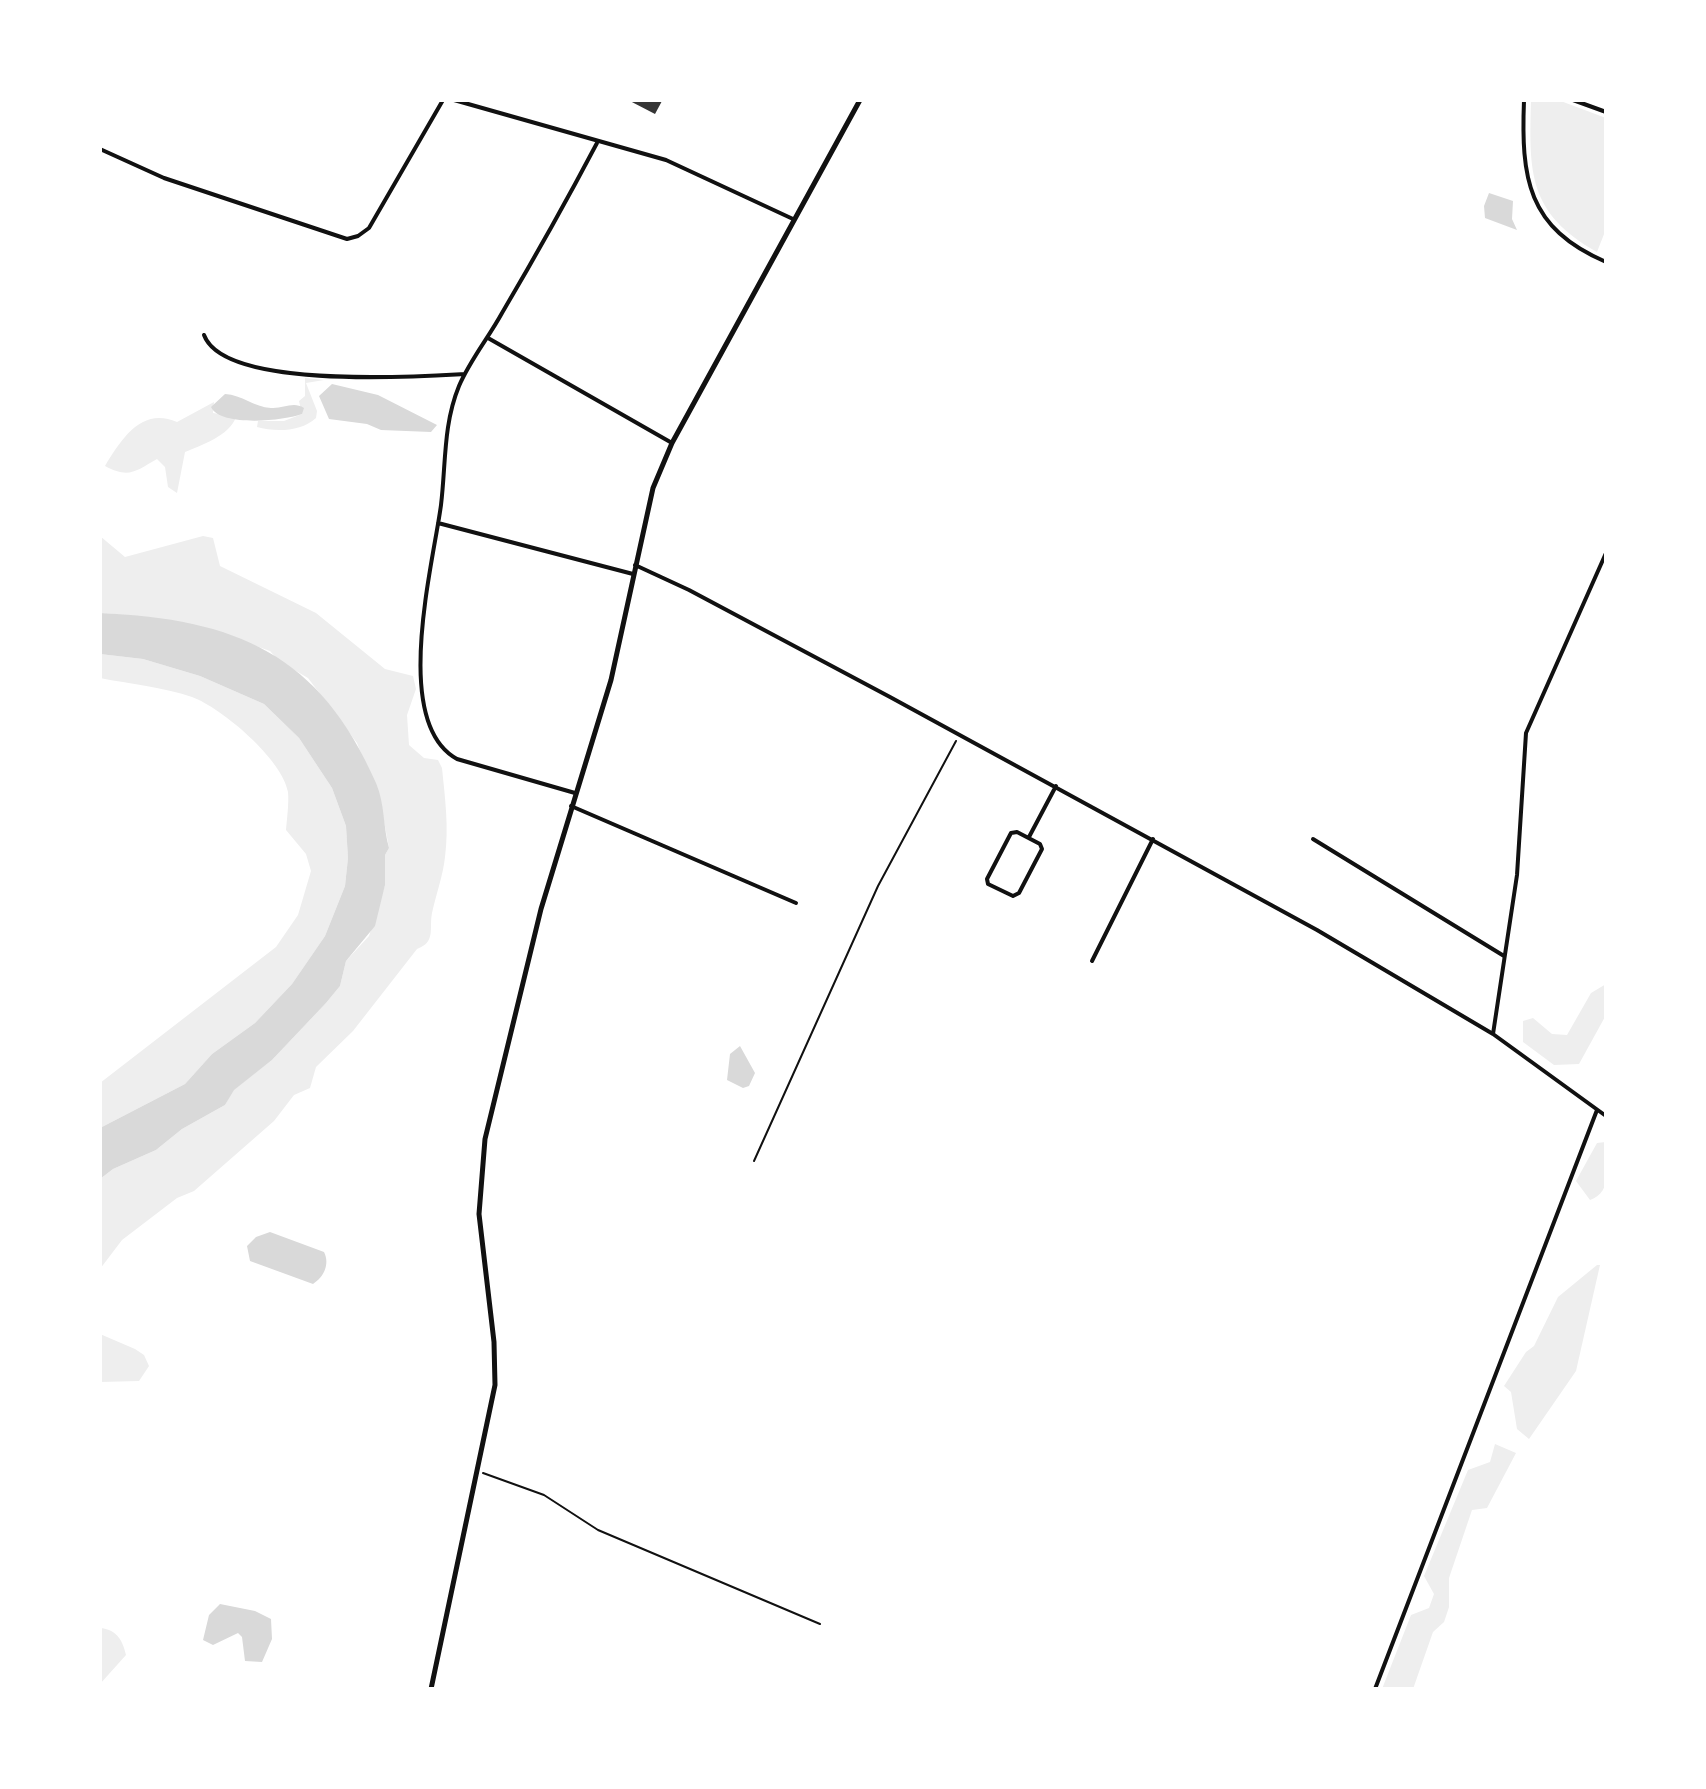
<!DOCTYPE html>
<style>
body{margin:0}
#map{position:relative;width:1706px;height:1789px;overflow:hidden;background:#fff;font-family:"Open Sans",sans-serif}
canvas{display:block}
.frame{position:absolute;inset:0;border:102px solid #fff;pointer-events:none}
</style>
<div id="map">
<canvas width="1706" height="1789"></canvas>
<div class="frame"></div>
</div>
<script>
const c = document.querySelector('canvas').getContext('2d');
c.lineJoin = 'round';
function paint(path, color) { c.fillStyle = color; c.fill(path, 'evenodd'); }
function strokePath(path, color, width, dash) { c.strokeStyle = color; c.lineWidth = width; c.lineCap = dash ? 'butt' : 'round'; c.setLineDash(dash || []); c.stroke(path); }
paint(new Path2D(`
 M1531,100H1558L1606,118V229L1597,252C1528,213 1529,173 1531,100Z
 M305,378L324,380L306,383L317,411L316,418C301,432 275,432 257,427L258,421H284L302,414L299,401L305,396Z
 M214,402L213,413L236,417C229,436 202,445 185,452L177,493L168,487L165,467L157,459C136,471 129,479 105,466C122,438 142,407 177,422Z
 M100,536L125,557L203,536L213,538L220,566L316,613L385,669L413,676L416,689L407,715L409,745L424,758L438,760L442,768C445,798 449,827 445,857C443,876 436,894 432,913C429,929 436,942 417,949L353,1031L316,1067L310,1088L294,1095L274,1121L194,1191L177,1198L122,1240L100,1269V1179L113,1169L156,1150L182,1129L225,1105L233,1090L272,1060L326,1003L340,986L346,961L369,936L385,885V855L389,848L381,805L357,743L308,678L279,661L270,651L217,632L129,615L100,613Z
 M100,654L143,659L200,676L264,704L299,738L332,788L346,826L348,858L345,886L325,936L292,984L255,1023L212,1054L185,1084L100,1128V1083L276,947L298,915L311,871L306,854L286,830C287,818 289,804 288,792C283,760 222,708 192,697C163,687 130,684 100,678Z
 M1606,984V1015L1579,1064L1554,1065L1523,1042V1021L1533,1018L1552,1034L1567,1035L1591,993Z
 M1606,1142C1606,1163 1614,1192 1590,1200L1576,1181L1597,1143Z
 M1597,1265H1600L1576,1371L1529,1439L1517,1429L1511,1392L1504,1386L1526,1352L1534,1346L1558,1297Z
 M100,1334L135,1349L144,1355L149,1366L139,1381L100,1382Z
 M1495,1444L1516,1453L1487,1508L1472,1510L1449,1578V1607L1444,1622L1433,1632L1413,1689H1382L1411,1615L1429,1608L1434,1594L1424,1576L1468,1470L1490,1462Z
 M101,1628C117,1630 123,1641 126,1655L100,1684Z`), '#eee');
paint(new Path2D(`
 M1489,193L1513,201L1512,219L1517,230L1485,218L1484,206Z
 M332,384L378,395L437,425L431,432L381,430L367,424L329,419L319,396Z
 M225,394C242,395 254,407 271,408C283,409 293,401 304,408L302,414C284,421 220,427 211,407Z
 M100,613C236,619 320,654 376,783C385,804 383,827 389,848L385,855V885L375,926L346,961L340,986L326,1003L272,1060L234,1090L225,1105L182,1129L156,1150L113,1169L100,1179V1128L185,1084L212,1054L255,1023L292,984L325,936L345,886L348,858L346,826L332,788L299,738L264,704L200,676L143,659L100,654Z
 M740,1046L755,1073L749,1086L743,1088L727,1080L730,1054Z
 M270,1232L324,1252C330,1264 324,1277 313,1284L250,1261L247,1246L256,1237Z
 M220,1604L255,1611L271,1619L272,1639L262,1662L245,1661L242,1637L238,1633L213,1645L203,1640L209,1615Z`), '#d9d9d9');
paint(new Path2D(`
 M628,100H659L662,101L655,114Z`), '#353535');
strokePath(new Path2D(`
 M754,1161L878,886L956,741
 M483,1473L544,1495L598,1530L820,1624`), '#111', 2);
strokePath(new Path2D(`
 M454,100L666,160L793,219
 M1524,100C1521,178 1527,228 1606,262
 M1573,100L1606,112
 M100,149L164,178L347,239L358,236L369,228L443,100
 M204,335C224,389 412,377 464,374
 M488,338L672,443
 M438,523L633,574
 M635,565L689,590L890,697L1317,930L1493,1034L1606,1116
 M575,793L457,759C391,723 433,565 441,505C446,464 443,425 459,386C470,360 489,337 502,313C535,257 567,200 597,143
 M571,806L796,903
 M1017,832L1040,844L1042,849L1019,893L1013,896L988,884L987,879L1011,833Z
 M1029,837L1056,786
 M1313,839L1504,956
 M1092,961L1153,839
 M1493,1034L1517,875L1526,733L1606,553
 M1375,1689L1597,1110`), '#111', 4);
strokePath(new Path2D(`
 M431,1689L495,1385L494,1342L479,1214L485,1139L541,909L611,680L653,488L672,443L860,100`), '#111', 5);
</script>
